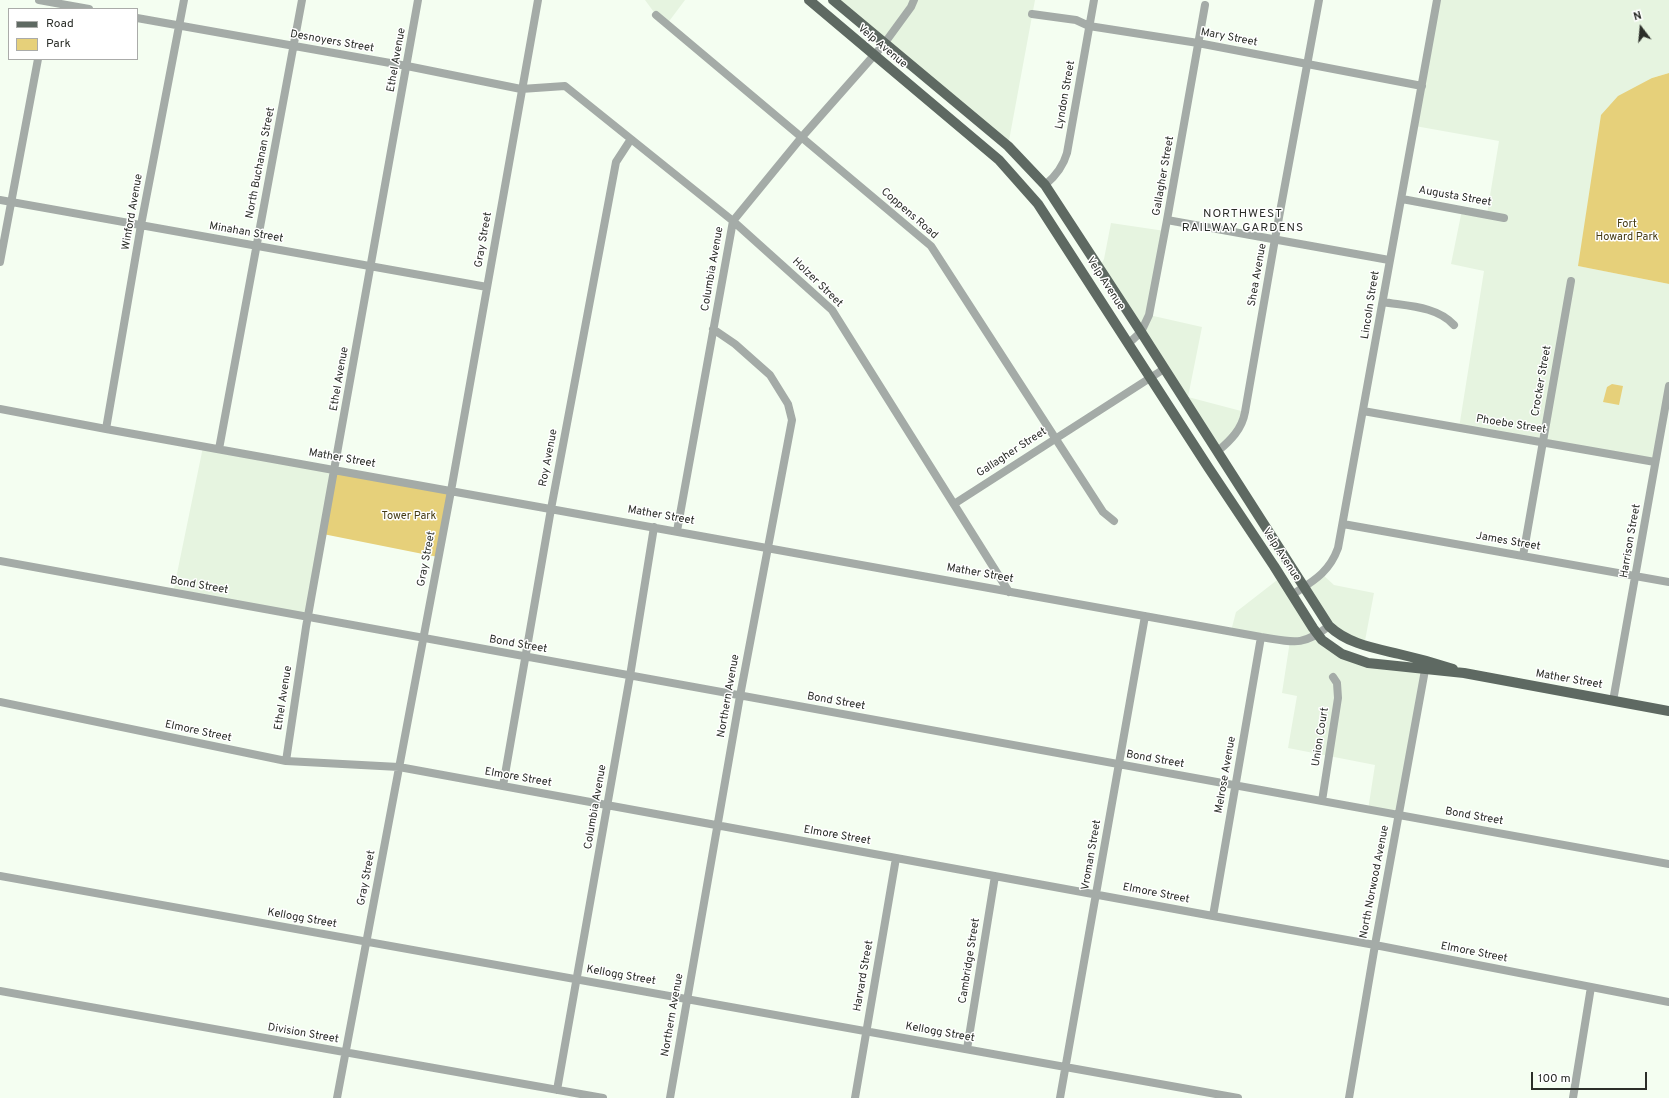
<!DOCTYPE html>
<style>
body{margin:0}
#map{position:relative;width:1669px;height:1098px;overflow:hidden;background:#f4fef1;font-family:Overpass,sans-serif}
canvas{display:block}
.legend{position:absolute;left:8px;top:8px;width:130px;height:52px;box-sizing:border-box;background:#fff;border:1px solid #aaaba9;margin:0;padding:5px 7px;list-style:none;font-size:12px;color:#2b2e29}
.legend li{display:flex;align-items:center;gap:8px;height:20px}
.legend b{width:20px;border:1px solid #aaaba9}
.north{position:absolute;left:1621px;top:8px;width:40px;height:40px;-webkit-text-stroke:3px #fff;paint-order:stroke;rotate:344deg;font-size:11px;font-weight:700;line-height:16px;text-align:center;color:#2b2e29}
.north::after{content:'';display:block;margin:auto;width:14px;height:18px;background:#2b2e29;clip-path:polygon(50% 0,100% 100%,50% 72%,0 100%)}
.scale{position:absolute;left:1531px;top:1072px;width:116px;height:18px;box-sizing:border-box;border:2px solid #2b2e29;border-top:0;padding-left:5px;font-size:12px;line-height:14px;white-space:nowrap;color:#2b2e29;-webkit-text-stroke:3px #fff;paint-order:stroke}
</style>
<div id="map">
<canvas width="1669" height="1098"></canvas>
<ul class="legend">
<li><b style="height:5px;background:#5e6962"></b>Road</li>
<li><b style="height:11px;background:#e6d07a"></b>Park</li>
</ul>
<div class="north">N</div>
<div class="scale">100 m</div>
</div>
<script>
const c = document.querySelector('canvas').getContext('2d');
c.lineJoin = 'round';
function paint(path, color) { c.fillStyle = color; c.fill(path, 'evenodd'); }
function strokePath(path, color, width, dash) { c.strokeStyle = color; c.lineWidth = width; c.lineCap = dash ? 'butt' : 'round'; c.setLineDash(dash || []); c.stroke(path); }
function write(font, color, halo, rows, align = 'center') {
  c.font = font + ' Overpass,sans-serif'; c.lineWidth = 3; c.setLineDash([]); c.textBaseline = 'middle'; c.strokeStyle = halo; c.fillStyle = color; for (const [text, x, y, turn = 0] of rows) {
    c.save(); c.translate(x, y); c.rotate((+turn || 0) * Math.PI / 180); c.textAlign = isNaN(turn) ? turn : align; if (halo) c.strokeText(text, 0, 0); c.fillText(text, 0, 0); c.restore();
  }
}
paint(new Path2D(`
 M645,0H685L667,24L656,15Z
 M833,0H1035L1008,146Z
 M1437,0H1669V73L1652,78L1579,266L1669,284V386L1655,462L1459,428L1484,271L1451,264L1462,210L1487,214L1499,141L1415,126Z
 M1111,223L1165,231L1149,315L1202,327L1188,397L1245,412L1244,419L1218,451L1099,268L1104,259Z
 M203,447L335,470L308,618L173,593Z
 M1322,574L1334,585L1374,593L1364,646L1339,634L1304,587Z
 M1281,577L1313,628L1342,654L1425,670L1399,815L1368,810L1375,765L1288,748L1297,696L1282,693L1290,641L1231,631L1236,612Z`), '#e6f4e0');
paint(new Path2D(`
 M1669,73V284L1578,266L1601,115L1618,96L1652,78Z
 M1612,384L1623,386L1619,405L1603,402L1607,387Z
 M335,470L451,491L438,557L323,534Z`), '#e6d07a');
strokePath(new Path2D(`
 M39,0L89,9
 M1032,14L1076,20L1089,26L1198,43L1422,86
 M656,15L931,246L1103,512L1114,521
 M137,18L407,66L521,89L565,86L733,221L832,310L1009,592
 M1045,185C1056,176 1063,167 1067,153L1094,0
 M1402,199L1504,218
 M0,200L487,287
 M1167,220L1389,260
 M0,262L38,59
 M1383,302C1407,306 1437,306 1454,325
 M1129,343L1141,332L1149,315L1167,220L1205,5
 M0,409L106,429L1261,637C1293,642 1302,647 1329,626
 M1363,411L1655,462
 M106,429L141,225L184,0
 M219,449L302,0
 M1218,451C1231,440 1242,429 1245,412L1275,239L1319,0
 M954,504L1164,369
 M1343,524L1669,582
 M677,531L733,221L801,138L884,44L911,7L914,0
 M1523,556L1571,281
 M0,561L1669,864
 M1292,595C1313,581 1329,573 1338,548L1437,0
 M1613,701L1669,386
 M0,702L286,761L399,767L1213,916L1375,945L1669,1002
 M286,761L306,627L418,0
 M503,786L551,509L616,162L631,139
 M1322,801L1338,698L1337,683L1333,677
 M0,876L1238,1098
 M1213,916L1261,637
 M0,991L603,1098
 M967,1049L995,876
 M557,1090L630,676L654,527
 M337,1098L451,491L538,0
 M670,1098L740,696L792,420L788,404L770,375L735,344L713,329
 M855,1098L896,858
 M1060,1098L1145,616
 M1349,1098L1375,945L1425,670
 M1573,1098L1591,987`), '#a4aba7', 8);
strokePath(new Path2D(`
 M809,0L999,160L1038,204L1208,467L1274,566L1313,628L1322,640L1342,654L1368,663L1464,673L1669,711
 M833,0L1008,146L1045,185L1141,332L1329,626C1348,644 1374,648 1399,654C1417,658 1435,663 1453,669`), '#5e6962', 10);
write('11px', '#2b2e29', '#fff', [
 ["Mary Street",1229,38,11],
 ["Desnoyers Street",332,42,10],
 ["Velp Avenue",882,47,40],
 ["Ethel Avenue",397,60,-80],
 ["Lyndon Street",1066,95,-80],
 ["North Buchanan Street",261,163,-79],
 ["Gallagher Street",1164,176,-80],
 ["Augusta Street",1455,197,10],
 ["Winford Avenue",133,212,-80],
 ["Coppens Road",909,214,41],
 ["Minahan Street",246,233,10],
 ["Gray Street",484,240,-80],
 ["Columbia Avenue",713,269,-80],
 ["Shea Avenue",1258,275,-80],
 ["Holzer Street",817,283,44],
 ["Velp Avenue",1105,284,57],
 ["Lincoln Street",1371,305,-81],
 ["Ethel Avenue",340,379,-80],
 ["Crocker Street",1542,381,-80],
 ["Phoebe Street",1511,425,9],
 ["Gallagher Street",1012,453,-33],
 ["Roy Avenue",549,458,-79],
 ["Mather Street",342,459,10],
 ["Mather Street",661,516,10],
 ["Harrison Street",1631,541,-80],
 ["James Street",1508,542,10],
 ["Velp Avenue",1281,555,57],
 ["Gray Street",427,559,-79],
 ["Mather Street",980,574,10],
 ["Bond Street",199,586,10],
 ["Bond Street",518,645,10],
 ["Mather Street",1569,680,10],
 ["Northern Avenue",729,696,-80],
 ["Ethel Avenue",284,698,-81],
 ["Bond Street",836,702,10],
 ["Elmore Street",198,732,12],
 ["Union Court",1321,737,-81],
 ["Bond Street",1155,760,10],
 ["Melrose Avenue",1226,775,-80],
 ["Elmore Street",518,778,10],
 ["Columbia Avenue",596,807,-80],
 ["Bond Street",1474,817,10],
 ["Elmore Street",837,836,10],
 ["Vroman Street",1092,855,-80],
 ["Gray Street",367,878,-79],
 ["North Norwood Avenue",1375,882,-79],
 ["Elmore Street",1156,894,11],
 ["Kellogg Street",302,919,10],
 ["Elmore Street",1474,953,11],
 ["Cambridge Street",970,961,-81],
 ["Kellogg Street",621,976,10],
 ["Harvard Street",864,976,-80],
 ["Northern Avenue",673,1015,-80],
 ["Kellogg Street",940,1033,10],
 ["Division Street",303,1034,10]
]);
write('11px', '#453b14', '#fff', [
 ["Fort",1627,225],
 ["Howard Park",1627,238],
 ["Tower Park",409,517]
]);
c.letterSpacing = '1px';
write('12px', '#2b2e29', '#fff', [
 ["NORTHWEST",1243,215],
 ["RAILWAY GARDENS",1243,229]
]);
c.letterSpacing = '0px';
</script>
